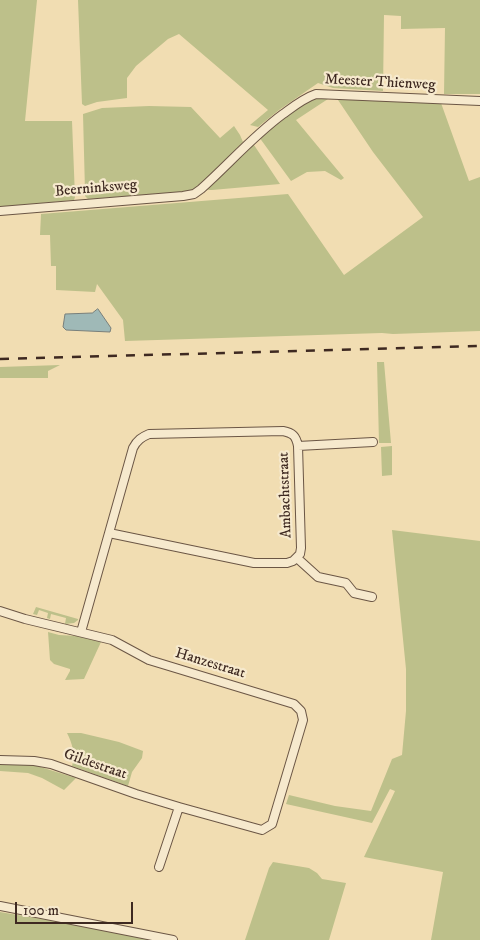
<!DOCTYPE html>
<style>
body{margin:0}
#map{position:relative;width:480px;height:940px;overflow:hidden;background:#f1ddb2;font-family:"IM FELL DW Pica",serif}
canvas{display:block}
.scale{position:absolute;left:15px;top:902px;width:118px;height:22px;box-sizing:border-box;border:2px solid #3e2921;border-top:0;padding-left:6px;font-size:15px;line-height:18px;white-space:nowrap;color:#3e2921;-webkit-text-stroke:4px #f6e9cd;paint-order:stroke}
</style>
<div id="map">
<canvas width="480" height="940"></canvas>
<div class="scale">100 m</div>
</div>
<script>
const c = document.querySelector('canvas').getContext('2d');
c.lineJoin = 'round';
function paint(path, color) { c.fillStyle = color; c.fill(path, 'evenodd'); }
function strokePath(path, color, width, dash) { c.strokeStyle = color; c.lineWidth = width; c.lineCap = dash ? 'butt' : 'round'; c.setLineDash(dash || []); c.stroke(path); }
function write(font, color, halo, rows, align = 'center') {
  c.font = font + ' "IM FELL DW Pica",serif'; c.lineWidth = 4.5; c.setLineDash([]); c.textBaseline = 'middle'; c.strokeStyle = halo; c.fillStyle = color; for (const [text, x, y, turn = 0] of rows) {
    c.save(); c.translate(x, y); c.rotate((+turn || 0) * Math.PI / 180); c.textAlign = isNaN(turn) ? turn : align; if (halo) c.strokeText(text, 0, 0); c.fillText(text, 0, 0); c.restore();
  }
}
paint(new Path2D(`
 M0,0H37L25,121H72L75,197L74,200L0,207Z
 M78,0H480V94H444L445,28L401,29V16L384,15L383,91L333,88L318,83L279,110L258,127L250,125L268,110L179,34L168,39L136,66L127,78V98L97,102L85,106L82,104Z
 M317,96L331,97L296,120L344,178L341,180L325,171L307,172L291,181L259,137L300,107Z
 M336,97L441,103L469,181L480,177V331L393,334L382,333L125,341L123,320L97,284L95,292L56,290V266H51L50,235H40L41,214L288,194L344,275L423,217L373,152Z
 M149,106L191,107L220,138L234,126L240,135L243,142L195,190L192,191L88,199L85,196V191L83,114L102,108Z
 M252,142L280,184L212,190H208L210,186Z
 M377,362H384L391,443H379Z
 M60,365L48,371V378H0V367Z
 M392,446V475L382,476L381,447Z
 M392,530L480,541V940H431L443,872L364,857L395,791L390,789L372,823L286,804L289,795L335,806L371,811L392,759L402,755L406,711V669Z
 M36,607L78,619V620L74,623L65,624L66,618L51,614L50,619L47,618L48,613L39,610L37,615L33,614Z
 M48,632L59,635L78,636L101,642L84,679L65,680L70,671V669L54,664L50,660Z
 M81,733L119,742L143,751L142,758L132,772L128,786L72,766C76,755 72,743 67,733Z
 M0,764L34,765L76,778L64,790L42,778L28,773L0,771Z
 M273,862L309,868L317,873L322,879L346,883L329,940H245L269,868Z
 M0,912L113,931L150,940H0Z`), '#bdc08a');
const water = new Path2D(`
 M98,309L111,328L110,332L66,330L63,327L65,314L92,313Z`);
paint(water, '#9fb9b7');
strokePath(water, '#787f7b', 1);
const minor = new Path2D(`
 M0,211L183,196L194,194L201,189C229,164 253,136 283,114C294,106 304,98 316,94L480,101
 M283,431C293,433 296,436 298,446L301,548L300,554L293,561L287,563H254L109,533L133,448C137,440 142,437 149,434Z
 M298,446L373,442
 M297,558L318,577L346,583L354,593L372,597
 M0,611L25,619L112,640L149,660L294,704L301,711L303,720L272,824L262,830L179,807L136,794L51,764L34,761L0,760
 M81,632L109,533
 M159,867L179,807
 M0,906L173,940`);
strokePath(minor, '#6b5645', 10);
strokePath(minor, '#f6e9cd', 8);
strokePath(new Path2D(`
 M0,359L480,346`), '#3e2921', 2.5, [9, 9]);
write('15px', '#3e2921', '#f6e9cd', [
 ["Meester Thienweg",380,83,3],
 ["Beerninksweg",96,189,-5],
 ["Ambachtstraat",286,495,-92],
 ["Hanzestraat",210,664,17],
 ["Gildestraat",95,765,19]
]);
</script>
